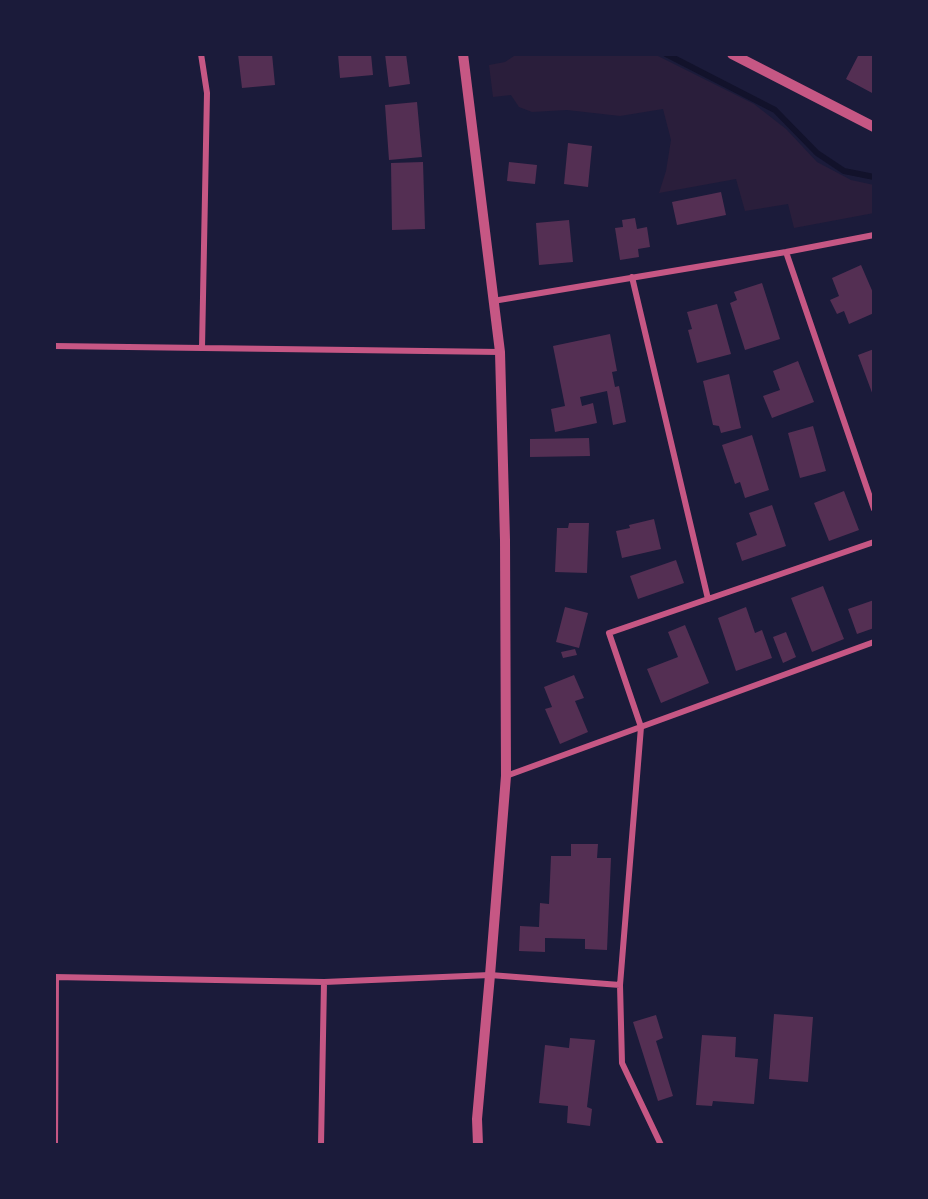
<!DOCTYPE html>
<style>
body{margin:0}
#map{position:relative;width:928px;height:1199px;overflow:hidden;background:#1b1b3a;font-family:"IBM Plex Sans",sans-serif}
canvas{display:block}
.frame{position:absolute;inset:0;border:56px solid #1b1b3a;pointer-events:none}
</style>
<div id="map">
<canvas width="928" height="1199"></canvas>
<div class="frame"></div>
</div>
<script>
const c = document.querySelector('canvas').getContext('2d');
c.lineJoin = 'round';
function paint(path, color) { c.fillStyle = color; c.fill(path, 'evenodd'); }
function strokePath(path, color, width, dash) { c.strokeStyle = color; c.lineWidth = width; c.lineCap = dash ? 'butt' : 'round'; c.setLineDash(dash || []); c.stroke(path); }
paint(new Path2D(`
 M517,54H654L754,104L786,129L817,162L851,180L874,185V213L794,228L788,204L745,211L736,179L659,193L666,171L671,140L663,109L620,116L567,110L532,112L519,107L511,95L493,97L489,65L505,62Z`), '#2a1e3b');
strokePath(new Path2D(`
 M666,54L775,110L817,153L844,171L874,177`), '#12122b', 6);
paint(new Path2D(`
 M238,54H272L275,85L242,88Z
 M338,54H371L373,75L340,78Z
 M385,54H406L410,84L389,87Z
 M859,54H874V94L846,79Z
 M417,102L422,157L389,160L385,105Z
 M568,143L592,146L588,187L564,184Z
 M423,162L425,229L392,230L391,163Z
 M509,162L537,165L535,184L507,181Z
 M721,192L726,215L677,225L672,202Z
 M635,218L637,229L647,227L650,247L638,249L639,257L620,260L615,228L623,227L622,220Z
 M569,220L573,262L539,265L536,223Z
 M861,265L874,295V313L849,324L844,311L837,314L830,300L839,296L832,278Z
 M762,283L780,339L745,350L730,303L737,300L734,292Z
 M717,304L731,354L697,363L688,330L692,329L687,312Z
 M610,334L617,371L612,372L615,387L619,386L626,422L613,425L607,391L580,397L582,406L593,403L597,423L555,432L551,409L565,406L553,346Z
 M874,349V398L858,355Z
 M798,361L814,402L772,418L763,396L780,390L773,371Z
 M729,374L741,428L721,433L719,426L713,425L703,381Z
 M813,426L826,471L800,478L788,433Z
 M752,435L769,490L745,498L740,482L735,484L722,445Z
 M589,438L590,456L530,457V439Z
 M844,491L859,530L829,541L814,503Z
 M772,505L786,546L742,561L736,543L757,535L749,513Z
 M654,519L661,549L622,558L616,531L630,528L629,525Z
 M569,523H589L587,573L555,572L557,528H568Z
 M676,560L684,583L638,599L630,576Z
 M823,586L844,639L812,652L791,598Z
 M874,600V628L857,634L848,609Z
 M565,607L588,613L579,648L556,642Z
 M746,607L755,633L762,630L772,658L736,671L718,618Z
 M685,625L709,683L661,703L647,669L678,657L668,632Z
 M786,632L796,657L783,663L773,637Z
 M575,649L577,655L563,658L561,652Z
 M574,675L584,698L575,701L588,732L560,744L545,709L552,707L544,687Z
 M571,844H598L597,858H611L607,950L585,949V939L545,938V952L519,951L520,926L539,927L540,903L549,904L551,856H571Z
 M774,1014L813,1017L808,1082L769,1079Z
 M656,1015L663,1038L656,1041L673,1096L658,1101L633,1022Z
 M702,1035L736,1037L735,1057L758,1059L754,1104L713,1101L712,1106L696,1105Z
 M570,1038L595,1040L587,1107L592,1109L590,1126L567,1123L568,1106L539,1103L545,1045L569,1048Z`), '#542f53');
strokePath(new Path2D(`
 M201,54L207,93L202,348
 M786,252L874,509
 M632,277L708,599
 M493,301L786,252L874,235
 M54,346L500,352
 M506,776L874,642
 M54,977L324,982L490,975L620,985
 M55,1145L56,977
 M321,1145L324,982
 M661,1145L622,1063L620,985L641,727L609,633L874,542`), '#c65784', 6);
strokePath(new Path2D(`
 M463,54L500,352L505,540L506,776L490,975L477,1119L478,1145
 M732,54L874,127`), '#c65784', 10);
</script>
